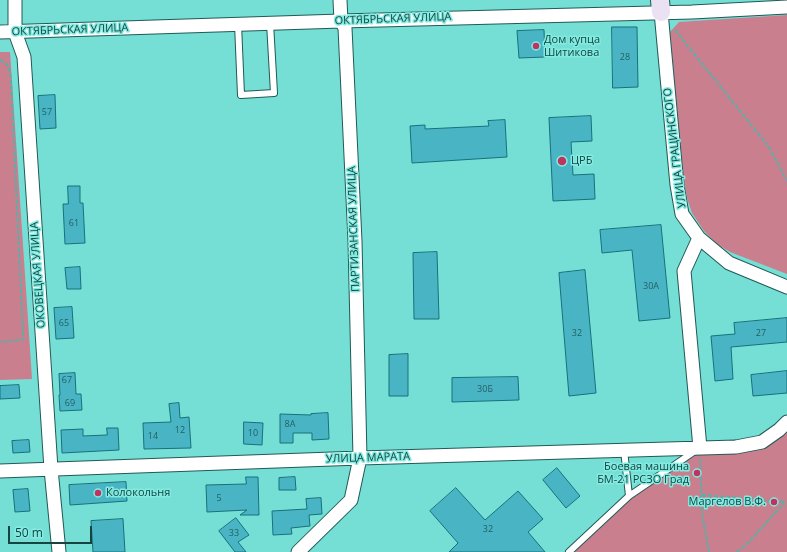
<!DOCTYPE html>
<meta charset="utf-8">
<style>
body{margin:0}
#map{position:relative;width:787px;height:552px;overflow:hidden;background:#75ded5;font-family:"Open Sans",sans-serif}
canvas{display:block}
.scale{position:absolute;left:8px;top:526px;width:84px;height:18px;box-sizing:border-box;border:2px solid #174441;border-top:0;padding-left:5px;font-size:12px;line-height:14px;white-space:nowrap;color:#174441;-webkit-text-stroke:3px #82ece2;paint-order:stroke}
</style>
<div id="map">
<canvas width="787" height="552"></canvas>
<div class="scale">50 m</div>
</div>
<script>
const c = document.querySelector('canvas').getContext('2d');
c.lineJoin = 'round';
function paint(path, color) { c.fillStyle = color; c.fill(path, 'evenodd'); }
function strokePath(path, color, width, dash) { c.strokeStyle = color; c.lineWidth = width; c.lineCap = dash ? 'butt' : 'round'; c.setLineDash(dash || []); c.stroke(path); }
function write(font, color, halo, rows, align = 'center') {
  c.font = font + ' "Open Sans",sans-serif'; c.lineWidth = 3; c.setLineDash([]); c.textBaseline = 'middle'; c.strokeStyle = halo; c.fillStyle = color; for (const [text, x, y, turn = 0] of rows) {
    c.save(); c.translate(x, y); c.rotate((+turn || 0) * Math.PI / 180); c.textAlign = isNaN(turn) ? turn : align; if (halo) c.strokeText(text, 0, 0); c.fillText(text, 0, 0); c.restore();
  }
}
paint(new Path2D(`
 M787,15V274L730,252L717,244L704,231L692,213L687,198L684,182L670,32L679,22Z
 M0,52H10L32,379L0,380Z
 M787,430V552H573L629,499L694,455Z`), '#c97f8d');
const building = new Path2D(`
 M612,27H637L638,87L613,88Z
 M544,30L545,57L519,58L517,31Z
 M55,95L56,128L40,129L38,96Z
 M591,116L592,141L571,142L573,175L594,174L595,199L553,201L549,118Z
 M505,120L507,157L412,163L410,126L425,125V129L489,126L488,121Z
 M68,186H80V203H83L85,243L65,244L63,204H68Z
 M661,225L670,318L639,321L632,250L602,253L600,230Z
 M437,252L439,319H414L413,253Z
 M80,267L81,289H67L65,268Z
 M585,270L596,393L569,396L559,273Z
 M72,307L74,338L56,339L54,308Z
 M787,318V342L731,347L733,379L715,381L711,336L735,334L734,323Z
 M408,354V396H389V355Z
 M787,371V393L753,396L751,375Z
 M75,373L76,394H81L82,410L60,411L59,395H60L59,374Z
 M518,377L519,400L452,402V378Z
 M19,385L20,398L0,399V386Z
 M179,403L180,418L189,417L191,448L144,449L143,423L171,422L169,404Z
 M328,413L329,439L312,440V433H293V443H280V414L311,415V414Z
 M244,422L263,423L262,445L244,444Z
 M107,428H118L119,450L62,453L61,430L83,429V436L107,435Z
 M29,440L30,452L13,453L12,441Z
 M557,468L580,496L566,508L543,480Z
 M246,477H258L259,515H240L247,510L207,512L206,485L246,484Z
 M295,477L296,490H279V478Z
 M126,482L127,501L70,505L69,485Z
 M456,488L485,520L518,491L543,519L528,532L545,552H449L458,543L430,511Z
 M28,489L30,511L15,512L13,490Z
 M321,498L322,514L309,515L310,526L291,528L292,534L273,535L272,511L307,509L306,499Z
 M236,518L249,535L238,542L246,552H235L219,531Z
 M123,519L125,552H93L91,521Z`);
paint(building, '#49b5c4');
strokePath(building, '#18707b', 1);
const lane = new Path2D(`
 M238,24L241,95L274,93L270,23
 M624,450L629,496
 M569,552L629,496L695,451`);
const street = new Path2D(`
 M15,0V32L24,57L51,469L59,552
 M661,12L677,185L682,214L699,238L729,263L787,287
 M0,32L341,21L692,12L787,7
 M699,238L684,271L700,448
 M0,471L360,458L736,447L762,442L779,430L787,422
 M298,552L351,500L360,458L355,241L345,28L341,21L340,0`);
const secondary = new Path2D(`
 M660,0L661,12`);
strokePath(lane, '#215a56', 8);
strokePath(street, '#215a56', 15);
strokePath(secondary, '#215a56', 20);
strokePath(new Path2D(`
 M675,30L769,147L787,181
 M0,60C9,63 10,71 11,80L23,336V339L21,340L0,342
 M700,459L702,514L709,552
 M702,495L785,502
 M737,552L748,543L785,502`), '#59b0a8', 2, [4, 2]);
strokePath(lane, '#fff', 6);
strokePath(street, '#fff', 13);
strokePath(secondary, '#eae1f3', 18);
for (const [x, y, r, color] of [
 [536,46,4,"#c1325c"],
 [562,161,5,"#c1325c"],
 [697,473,4,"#c1325c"],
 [98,493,4,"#c1325c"],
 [774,502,4,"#c1325c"]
]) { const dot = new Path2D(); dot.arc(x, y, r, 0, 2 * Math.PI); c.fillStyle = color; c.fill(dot); strokePath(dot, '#82ece2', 1.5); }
write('9px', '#246062', null, [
 ["28",625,57],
 ["57",47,112],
 ["61",74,223],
 ["30А",651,286],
 ["65",64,323],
 ["32",577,333],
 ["27",761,333],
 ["67",67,380],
 ["30Б",485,389],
 ["69",70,403],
 ["8А",290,424],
 ["12",180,430],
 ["10",253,433],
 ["14",153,436],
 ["5",219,498],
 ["32",488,529],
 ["33",234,533]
]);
write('11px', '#174441', '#82ece2', [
 ["ОКТЯБРЬСКАЯ УЛИЦА",393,19,-2],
 ["ОКТЯБРЬСКАЯ УЛИЦА",70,30,-2],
 ["УЛИЦА ГРАЦИНСКОГО",675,148,-97],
 ["ПАРТИЗАНСКАЯ УЛИЦА",354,229,-92],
 ["ОКОВЕЦКАЯ УЛИЦА",38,275,-94],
 ["УЛИЦА МАРАТА",368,458,-2]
]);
write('11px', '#174441', '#82ece2', [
 ["Дом купца",544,40],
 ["Шитикова",544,53],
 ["ЦРБ",571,161],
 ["Боевая машина",689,467,"right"],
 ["БМ-21 РСЗО Град",689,480,"right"],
 ["Колокольня",106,493],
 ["Маргелов В.Ф.",766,502,"right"]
], 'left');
</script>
